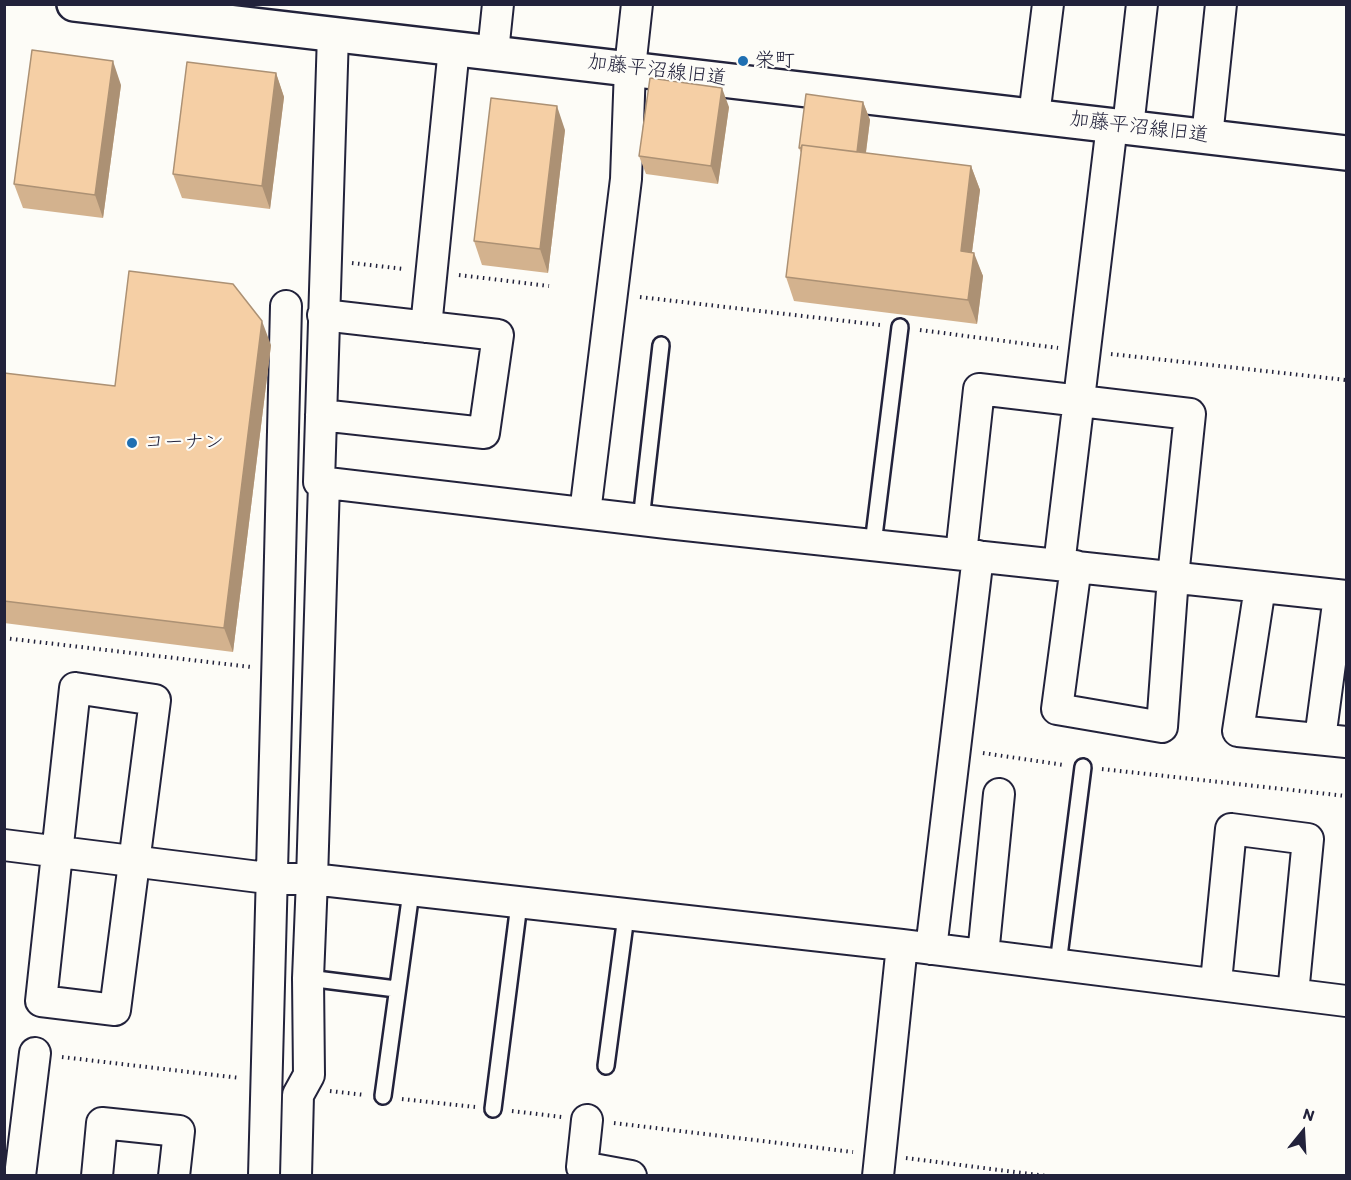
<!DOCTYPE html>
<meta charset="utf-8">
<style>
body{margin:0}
#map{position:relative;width:1351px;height:1180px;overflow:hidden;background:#fdfcf7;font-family:Itim,sans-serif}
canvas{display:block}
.frame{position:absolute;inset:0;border:6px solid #22223b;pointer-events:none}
.north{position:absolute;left:1273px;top:1102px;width:60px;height:60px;-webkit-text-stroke:4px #fdfcf7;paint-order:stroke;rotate:18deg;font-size:16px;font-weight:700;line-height:24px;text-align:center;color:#22223b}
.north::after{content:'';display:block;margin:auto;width:21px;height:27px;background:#22223b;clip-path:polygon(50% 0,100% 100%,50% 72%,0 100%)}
</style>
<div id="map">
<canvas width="1351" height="1180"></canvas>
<div class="frame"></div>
<div class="north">N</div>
</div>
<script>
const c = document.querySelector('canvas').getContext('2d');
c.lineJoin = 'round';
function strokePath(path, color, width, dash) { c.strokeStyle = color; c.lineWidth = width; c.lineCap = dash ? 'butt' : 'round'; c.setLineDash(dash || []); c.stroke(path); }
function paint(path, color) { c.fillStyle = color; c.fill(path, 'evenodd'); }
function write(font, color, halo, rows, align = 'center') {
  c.font = font + ' Itim,"Klee One",sans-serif'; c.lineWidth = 4.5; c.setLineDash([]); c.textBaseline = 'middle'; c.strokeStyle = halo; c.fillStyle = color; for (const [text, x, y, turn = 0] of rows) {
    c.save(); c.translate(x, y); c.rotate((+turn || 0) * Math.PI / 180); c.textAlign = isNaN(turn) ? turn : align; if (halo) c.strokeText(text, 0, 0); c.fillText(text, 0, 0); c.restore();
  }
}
const service = new Path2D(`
 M641,520L661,345
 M873,544L900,327
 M1058,964L1083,767
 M308,978L396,989
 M606,1066L626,916
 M383,1096L411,892
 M493,1109L519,904`);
const minor = new Path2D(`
 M333,34L319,482L667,523L1346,596
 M493,52L498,4
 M1034,116L1048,4
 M1128,127L1142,4
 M1207,137L1221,4
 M426,327L454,48
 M321,415L484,433L498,335L323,315
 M324,483L312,879L902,945L1346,1001
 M585,513L626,179L630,68L637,4
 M961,554L979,389L1190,414L1173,577L1162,727L1057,709L1076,566
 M1059,565L1112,125
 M1260,587L1238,731L1346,742
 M75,688L155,700L115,1010L41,1001Z
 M1320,739L1339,596
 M4,845L275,879H312L308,978L309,1075L298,1095L296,1176
 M931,949L978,556
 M983,955L999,794
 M1216,982L1231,829L1308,839L1293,994
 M587,1120L582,1167L631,1176
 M20,1176L35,1053
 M97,1176L102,1123L179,1131L174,1176
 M264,1176C274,886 278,596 286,306
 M878,1176L902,945`);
const tertiary = new Path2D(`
 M74,4L1346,153`);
strokePath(service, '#22223b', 20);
strokePath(minor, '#22223b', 34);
strokePath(tertiary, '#22223b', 38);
strokePath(new Path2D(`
 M352,263L404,269
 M459,275L549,286
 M640,297L880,325
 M920,330L1058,348
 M1111,354L1346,380
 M4,638L251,667
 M983,753L1064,765
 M1102,769L1346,796
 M62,1057L240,1078
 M330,1091L365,1095
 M402,1099L475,1107
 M512,1111L562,1117
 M614,1123L853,1152
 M906,1158L1046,1176`), '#22223b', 4, [1.5, 4.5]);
strokePath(service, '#fdfcf7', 15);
strokePath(minor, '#fdfcf7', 30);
strokePath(tertiary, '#fdfcf7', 33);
paint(new Path2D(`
 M276,73L284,97L270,209L182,198L173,174Z
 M121,85L103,218L23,208L14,184Z
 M863,102L870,120L866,153L971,166L980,190L972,252L983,276L977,324L794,301L786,277L801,153L799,148Z
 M729,107L718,184L646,174L639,156Z
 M565,130L548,273L482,265L474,241Z
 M271,345L233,652L4,623V373L115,386Z`), '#d3b28e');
paint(new Path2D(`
 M113,61L121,85L103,218L95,195Z
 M276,73L284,97L270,209L262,186Z
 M722,88L729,107L718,184L711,166Z
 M863,102L870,120L863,174L856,156Z
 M557,106L565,130L548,273L540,249Z
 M971,166L980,190L969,275L961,251Z
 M974,253L983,276L977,324L968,300Z
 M262,321L271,345L233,652L224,628Z`), '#ac9174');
const building = new Path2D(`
 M32,50L113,61L95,195L14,184Z
 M187,62L276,73L262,186L173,174Z
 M650,78L722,88L711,166L639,156Z
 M806,94L863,102L857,152L802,145L801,148H799Z
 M491,98L557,106L540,249L474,241Z
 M802,145L971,166L961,251L974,253L968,300L786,277Z
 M129,271L233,284L262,321L224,628L4,601V373L115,386Z`);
paint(building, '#f5cfa5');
strokePath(building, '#ac9174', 1.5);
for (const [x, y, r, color] of [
 [743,61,6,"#1f6fb2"],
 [132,443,6,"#1f6fb2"]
]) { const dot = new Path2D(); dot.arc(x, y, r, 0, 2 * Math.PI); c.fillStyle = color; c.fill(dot); strokePath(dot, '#fdfcf7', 2); }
write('20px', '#22223b', '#fdfcf7', [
 ["栄町",755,61],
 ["コーナン",144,443]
], 'left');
write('20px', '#22223b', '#fdfcf7', [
 ["加藤平沼線旧道",657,71,7],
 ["加藤平沼線旧道",1139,128,7]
]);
</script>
